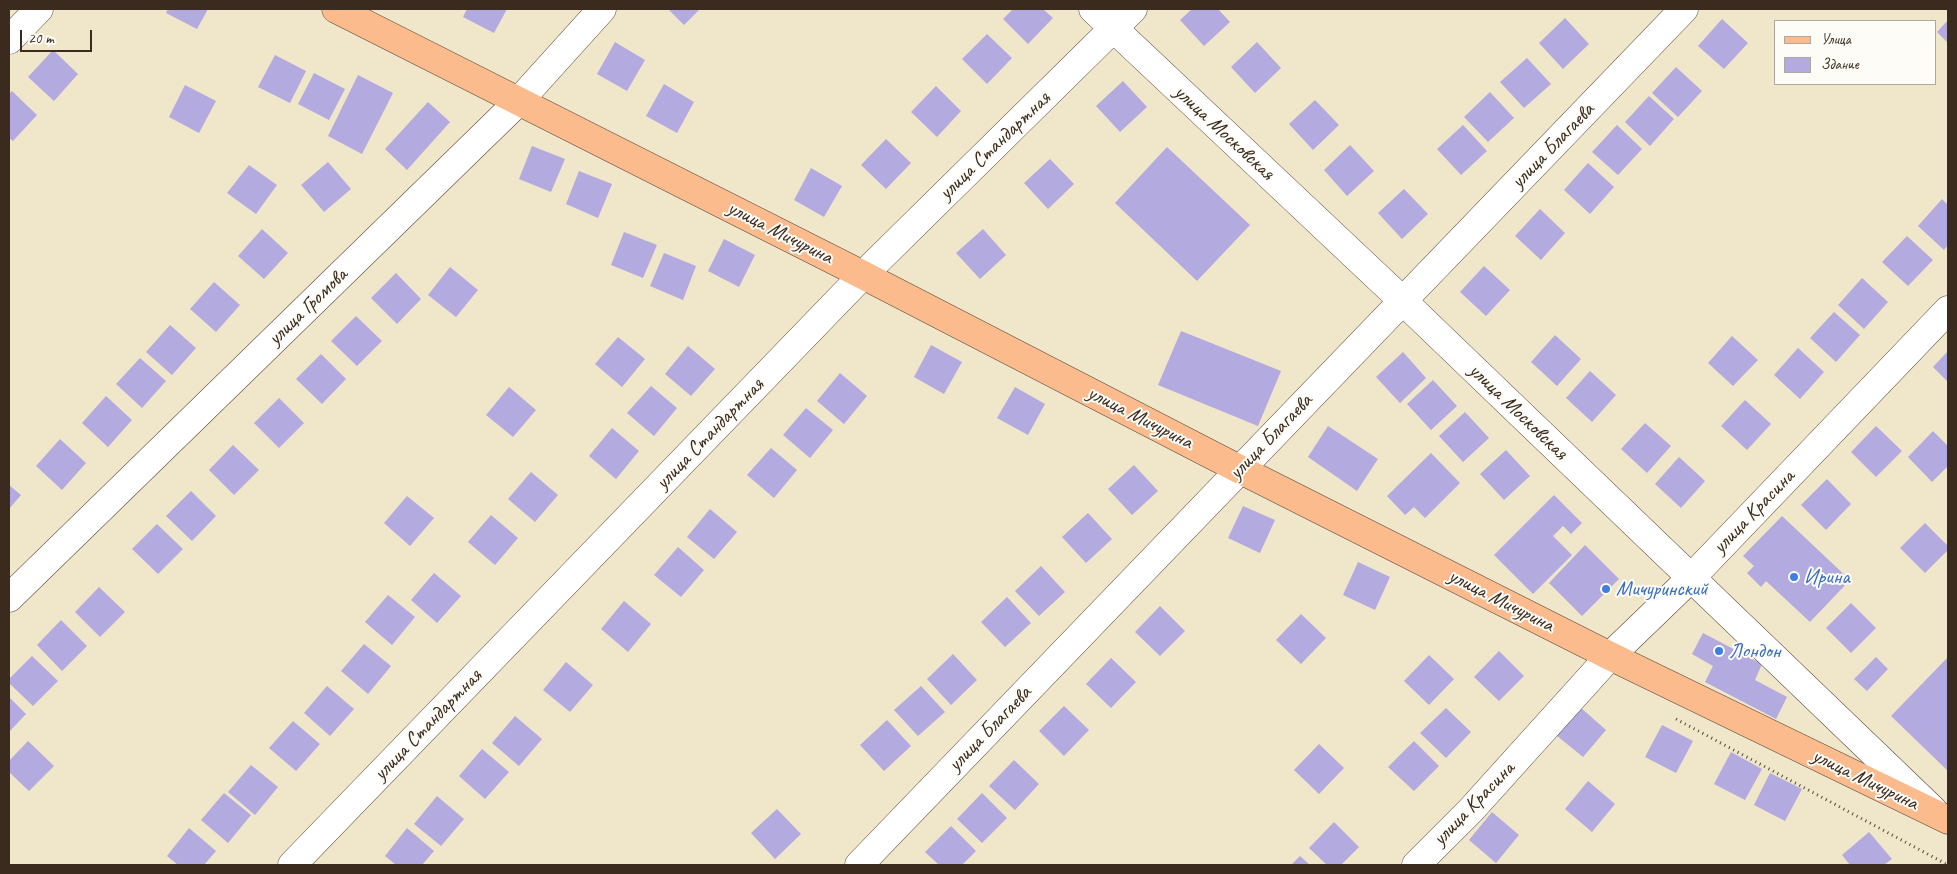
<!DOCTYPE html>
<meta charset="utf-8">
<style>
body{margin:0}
#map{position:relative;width:1957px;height:874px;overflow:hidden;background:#f0e6ca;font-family:Caveat,sans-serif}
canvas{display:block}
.frame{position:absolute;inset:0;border:10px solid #3b2a1e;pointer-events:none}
.legend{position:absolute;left:1774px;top:20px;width:162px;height:65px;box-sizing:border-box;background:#fdfcf7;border:1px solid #afa8a0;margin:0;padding:6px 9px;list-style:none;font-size:15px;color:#3b2a1e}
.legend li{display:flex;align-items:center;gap:10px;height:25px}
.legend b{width:25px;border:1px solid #afa8a0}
.scale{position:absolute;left:20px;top:30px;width:72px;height:22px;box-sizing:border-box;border:2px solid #3b2a1e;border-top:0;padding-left:6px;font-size:15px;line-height:18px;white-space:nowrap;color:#3b2a1e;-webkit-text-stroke:4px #fdfcf7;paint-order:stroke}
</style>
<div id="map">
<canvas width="1957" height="874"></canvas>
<div class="frame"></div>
<ul class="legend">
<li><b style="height:6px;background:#fbbb8c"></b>Улица</li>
<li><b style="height:14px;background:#b3aadf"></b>Здание</li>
</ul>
<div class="scale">20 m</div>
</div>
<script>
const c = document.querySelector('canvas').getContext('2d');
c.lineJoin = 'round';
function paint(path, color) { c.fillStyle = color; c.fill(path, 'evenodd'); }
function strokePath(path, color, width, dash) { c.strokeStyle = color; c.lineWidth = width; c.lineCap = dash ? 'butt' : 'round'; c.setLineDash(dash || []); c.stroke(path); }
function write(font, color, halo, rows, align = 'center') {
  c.font = font + ' Caveat,sans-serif'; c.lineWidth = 4; c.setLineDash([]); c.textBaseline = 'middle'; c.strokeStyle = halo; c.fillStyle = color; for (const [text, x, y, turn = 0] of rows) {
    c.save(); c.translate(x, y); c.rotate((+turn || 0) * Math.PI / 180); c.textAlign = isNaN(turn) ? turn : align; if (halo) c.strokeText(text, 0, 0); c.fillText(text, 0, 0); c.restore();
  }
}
paint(new Path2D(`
 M168,9H208L197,29L166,13Z
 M467,9H507L494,33L463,17Z
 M668,9H700L684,25Z
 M1013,9H1043L1053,18L1028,44L1003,19Z
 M1192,9H1218L1230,22L1204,46L1180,20Z
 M1565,18L1589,44L1563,69L1539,43Z
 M1722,19L1748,43L1724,69L1698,46Z
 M1948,20V43L1937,32Z
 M987,34L1012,58L987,84L962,59Z
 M615,42L645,60L627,91L597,74Z
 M1257,42L1281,68L1255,93L1231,67Z
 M53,50L78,74L54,101L28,77Z
 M275,55L306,71L290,103L258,87Z
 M1527,58L1551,84L1524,108L1500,82Z
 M1676,67L1702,91L1678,117L1652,93Z
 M314,73L345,89L329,120L298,104Z
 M358,75L393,93L362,154L328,136Z
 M1123,81L1147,107L1120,132L1096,106Z
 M664,84L694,102L677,133L646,116Z
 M185,85L216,101L199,133L169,117Z
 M936,86L961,111L937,137L911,112Z
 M12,91L37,115L13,141L9,138V94Z
 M1490,92L1514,118L1488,142L1464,117Z
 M1649,96L1674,119L1650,146L1625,122Z
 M1315,100L1339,125L1313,150L1289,124Z
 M428,102L450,122L407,170L385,149Z
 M1463,125L1487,151L1461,175L1437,149Z
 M1617,125L1642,149L1618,175L1592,152Z
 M886,139L911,163L886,189L861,165Z
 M1350,145L1374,171L1347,196L1324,170Z
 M532,146L565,159L551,192L519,179Z
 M1167,147L1250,225L1197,281L1115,203Z
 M1050,159L1074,184L1048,209L1024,183Z
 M328,162L351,189L324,212L301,185Z
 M1588,163L1614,187L1590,214L1564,190Z
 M249,165L277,185L256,214L227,193Z
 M811,168L842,186L824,217L794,200Z
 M579,171L612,184L598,218L566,204Z
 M1404,189L1428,214L1402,239L1378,213Z
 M1942,199L1948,205V245L1944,250L1918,226Z
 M1540,209L1565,233L1541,260L1515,236Z
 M262,229L288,253L264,279L238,256Z
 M983,229L1006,255L980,279L956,253Z
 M624,232L657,245L643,278L611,265Z
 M1907,236L1933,260L1908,286L1882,262Z
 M724,239L755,255L739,287L708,271Z
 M664,253L696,266L683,300L650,286Z
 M1484,266L1510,290L1486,316L1460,292Z
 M450,267L478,290L456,317L428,295Z
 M396,273L421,299L397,324L371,298Z
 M1862,278L1888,302L1864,329L1838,305Z
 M214,282L240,305L216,332L190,309Z
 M1834,312L1860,335L1836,362L1810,338Z
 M356,316L382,341L357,366L331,341Z
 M170,325L196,348L172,375L146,352Z
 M1181,331L1281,371L1258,426L1158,385Z
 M1555,335L1581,359L1557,386L1531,362Z
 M1732,336L1758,360L1733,386L1708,363Z
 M618,337L645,359L622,387L595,364Z
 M931,345L962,362L944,394L914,377Z
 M688,346L715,369L691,396L665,374Z
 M1798,348L1824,372L1800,399L1774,375Z
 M1948,351V382L1933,367Z
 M1403,352L1426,378L1400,403L1376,377Z
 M321,354L346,379L322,404L296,379Z
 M140,358L166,381L142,408L116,384Z
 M1590,371L1616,395L1592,422L1566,398Z
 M840,373L867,396L844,424L817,401Z
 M1433,380L1457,406L1431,430L1407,404Z
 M651,386L677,408L654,436L627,413Z
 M509,387L536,410L513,437L486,415Z
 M1015,387L1045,404L1028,435L997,418Z
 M106,396L132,420L108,447L82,423Z
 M279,398L304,423L279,448L254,423Z
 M1745,400L1771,424L1747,450L1721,426Z
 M806,408L833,430L810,458L783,435Z
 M1465,412L1489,438L1463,462L1439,436Z
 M1645,423L1671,446L1647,473L1621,449Z
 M1328,426L1378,459L1357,491L1308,457Z
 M1876,426L1902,451L1876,477L1851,452Z
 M612,428L639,451L616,479L589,456Z
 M1933,431L1948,446V466L1932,482L1908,457Z
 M60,439L86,463L62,490L36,466Z
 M233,445L259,470L234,495L209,470Z
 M771,448L797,470L774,498L747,475Z
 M1506,450L1530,476L1504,500L1480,474Z
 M1431,453L1460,483L1425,518L1414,507L1405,515L1387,496Z
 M1679,457L1705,481L1681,508L1655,484Z
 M1134,465L1158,491L1132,515L1108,489Z
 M531,472L558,495L535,522L508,499Z
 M1827,479L1851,504L1826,530L1801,505Z
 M9,485L21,495L9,509Z
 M191,491L216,516L192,541L166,516Z
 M1554,495L1582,523L1571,534L1563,526L1553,536L1572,555L1533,594L1494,555Z
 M407,496L434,518L410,546L384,523Z
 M1243,506L1275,520L1260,553L1228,538Z
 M710,509L737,532L714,559L687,537Z
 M1088,513L1112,539L1086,563L1062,537Z
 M491,515L518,538L495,565L468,542Z
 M1782,516L1850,580L1810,622L1766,581L1761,587L1747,573L1754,566L1743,556Z
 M1925,523L1948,546V550L1925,573L1900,548Z
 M157,524L183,549L158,574L132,549Z
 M1585,545L1619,579L1582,616L1549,583Z
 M678,547L704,570L681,597L654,575Z
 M1358,562L1390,577L1375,610L1343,595Z
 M1041,566L1065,592L1039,616L1015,591Z
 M434,573L461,596L437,623L411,600Z
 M99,587L125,612L100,637L75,612Z
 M388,595L415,617L392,645L365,622Z
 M1007,597L1031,623L1005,647L981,622Z
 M624,601L651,624L628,652L601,629Z
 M1851,603L1876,628L1851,653L1826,628Z
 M1160,606L1185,631L1160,656L1135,632Z
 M1301,614L1326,638L1301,664L1276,640Z
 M61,620L87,646L62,671L37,645Z
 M1703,633L1762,664L1755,680L1787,697L1776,719L1705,682L1713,666L1692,654Z
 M364,644L391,666L368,694L341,671Z
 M1499,651L1524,676L1499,701L1474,677Z
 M953,654L977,680L951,705L927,679Z
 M1429,655L1454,679L1429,705L1404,681Z
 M32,656L58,681L33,706L9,683V679Z
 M1876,657L1888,669L1867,691L1854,679Z
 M1948,657V771L1891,716Z
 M1111,658L1136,682L1111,708L1086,684Z
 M566,662L593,685L570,712L543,690Z
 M327,686L354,709L330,736L304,713Z
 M921,686L945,712L918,736L894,710Z
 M9,697L26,714L9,732Z
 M1064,706L1089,730L1064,756L1039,731Z
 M1580,707L1606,730L1583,757L1556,735Z
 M1446,708L1471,732L1446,758L1420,733Z
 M515,716L542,739L519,766L492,743Z
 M887,720L911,746L884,771L860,745Z
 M293,721L320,744L296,771L269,748Z
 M1662,725L1693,741L1676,773L1645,757Z
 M28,741L54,766L29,791L9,772V761Z
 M1414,741L1439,766L1414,791L1388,767Z
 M1319,744L1344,768L1319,794L1294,770Z
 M482,749L509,772L485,799L459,776Z
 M1731,752L1762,769L1745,800L1714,784Z
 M1014,760L1039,784L1015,810L989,786Z
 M251,765L278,787L255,815L228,792Z
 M1770,773L1802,789L1785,821L1754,805Z
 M1588,781L1615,804L1592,832L1565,809Z
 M224,793L251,815L228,843L201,820Z
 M982,793L1007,818L982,843L957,819Z
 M437,796L464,819L441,846L414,824Z
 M777,809L801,834L775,859L751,833Z
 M1492,812L1519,835L1496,863L1469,840Z
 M1334,822L1359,847L1341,865H1327L1309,848Z
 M951,826L976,851L962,865H939L925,852Z
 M189,828L216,851L204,865H178L167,856Z
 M407,828L434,851L422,865H396L385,856Z
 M1869,832L1892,859L1884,865H1850L1842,855Z
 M1300,856L1310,865H1291Z`), '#b3aadf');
const minor = new Path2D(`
 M1093,9L1404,302L1933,810
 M9,40L39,9
 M9,598L518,102L602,9
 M292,865L863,275L1133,9
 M859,865L1684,9
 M1416,865L1471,810L1610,656L1691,578L1948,310`);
const primary = new Path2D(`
 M336,9L863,275L1239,469L1610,656L1948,820`);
strokePath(minor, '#564638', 29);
strokePath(primary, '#564638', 29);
strokePath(new Path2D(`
 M1676,719L1948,865`), '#564638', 3, [1, 4]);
strokePath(minor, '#fff', 28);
strokePath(primary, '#fbbb8c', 28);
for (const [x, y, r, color] of [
 [1794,577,5,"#3f7fe0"],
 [1606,589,5,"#3f7fe0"],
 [1719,651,5,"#3f7fe0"]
]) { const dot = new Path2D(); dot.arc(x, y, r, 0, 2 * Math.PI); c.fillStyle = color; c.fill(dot); strokePath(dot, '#fdfcf7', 2); }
write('21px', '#3b2a1e', '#fdfcf7', [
 ["улица Московская",1224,133,43],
 ["улица Стандартная",995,146,-44],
 ["улица Благаева",1553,146,-46],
 ["улица Мичурина",780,233,27],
 ["улица Громова",308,307,-44],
 ["улица Московская",1518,412,44],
 ["улица Мичурина",1140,418,27],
 ["улица Стандартная",710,434,-46],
 ["улица Благаева",1271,437,-46],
 ["улица Красина",1754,512,-46],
 ["улица Мичурина",1501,601,27],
 ["улица Стандартная",428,725,-46],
 ["улица Благаева",990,729,-46],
 ["улица Мичурина",1865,780,26],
 ["улица Красина",1474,804,-46]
]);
write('21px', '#366cbe', '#fdfcf7', [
 ["Ирина",1804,577],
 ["Мичуринский",1616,589],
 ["Лондон",1729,651]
], 'left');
</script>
